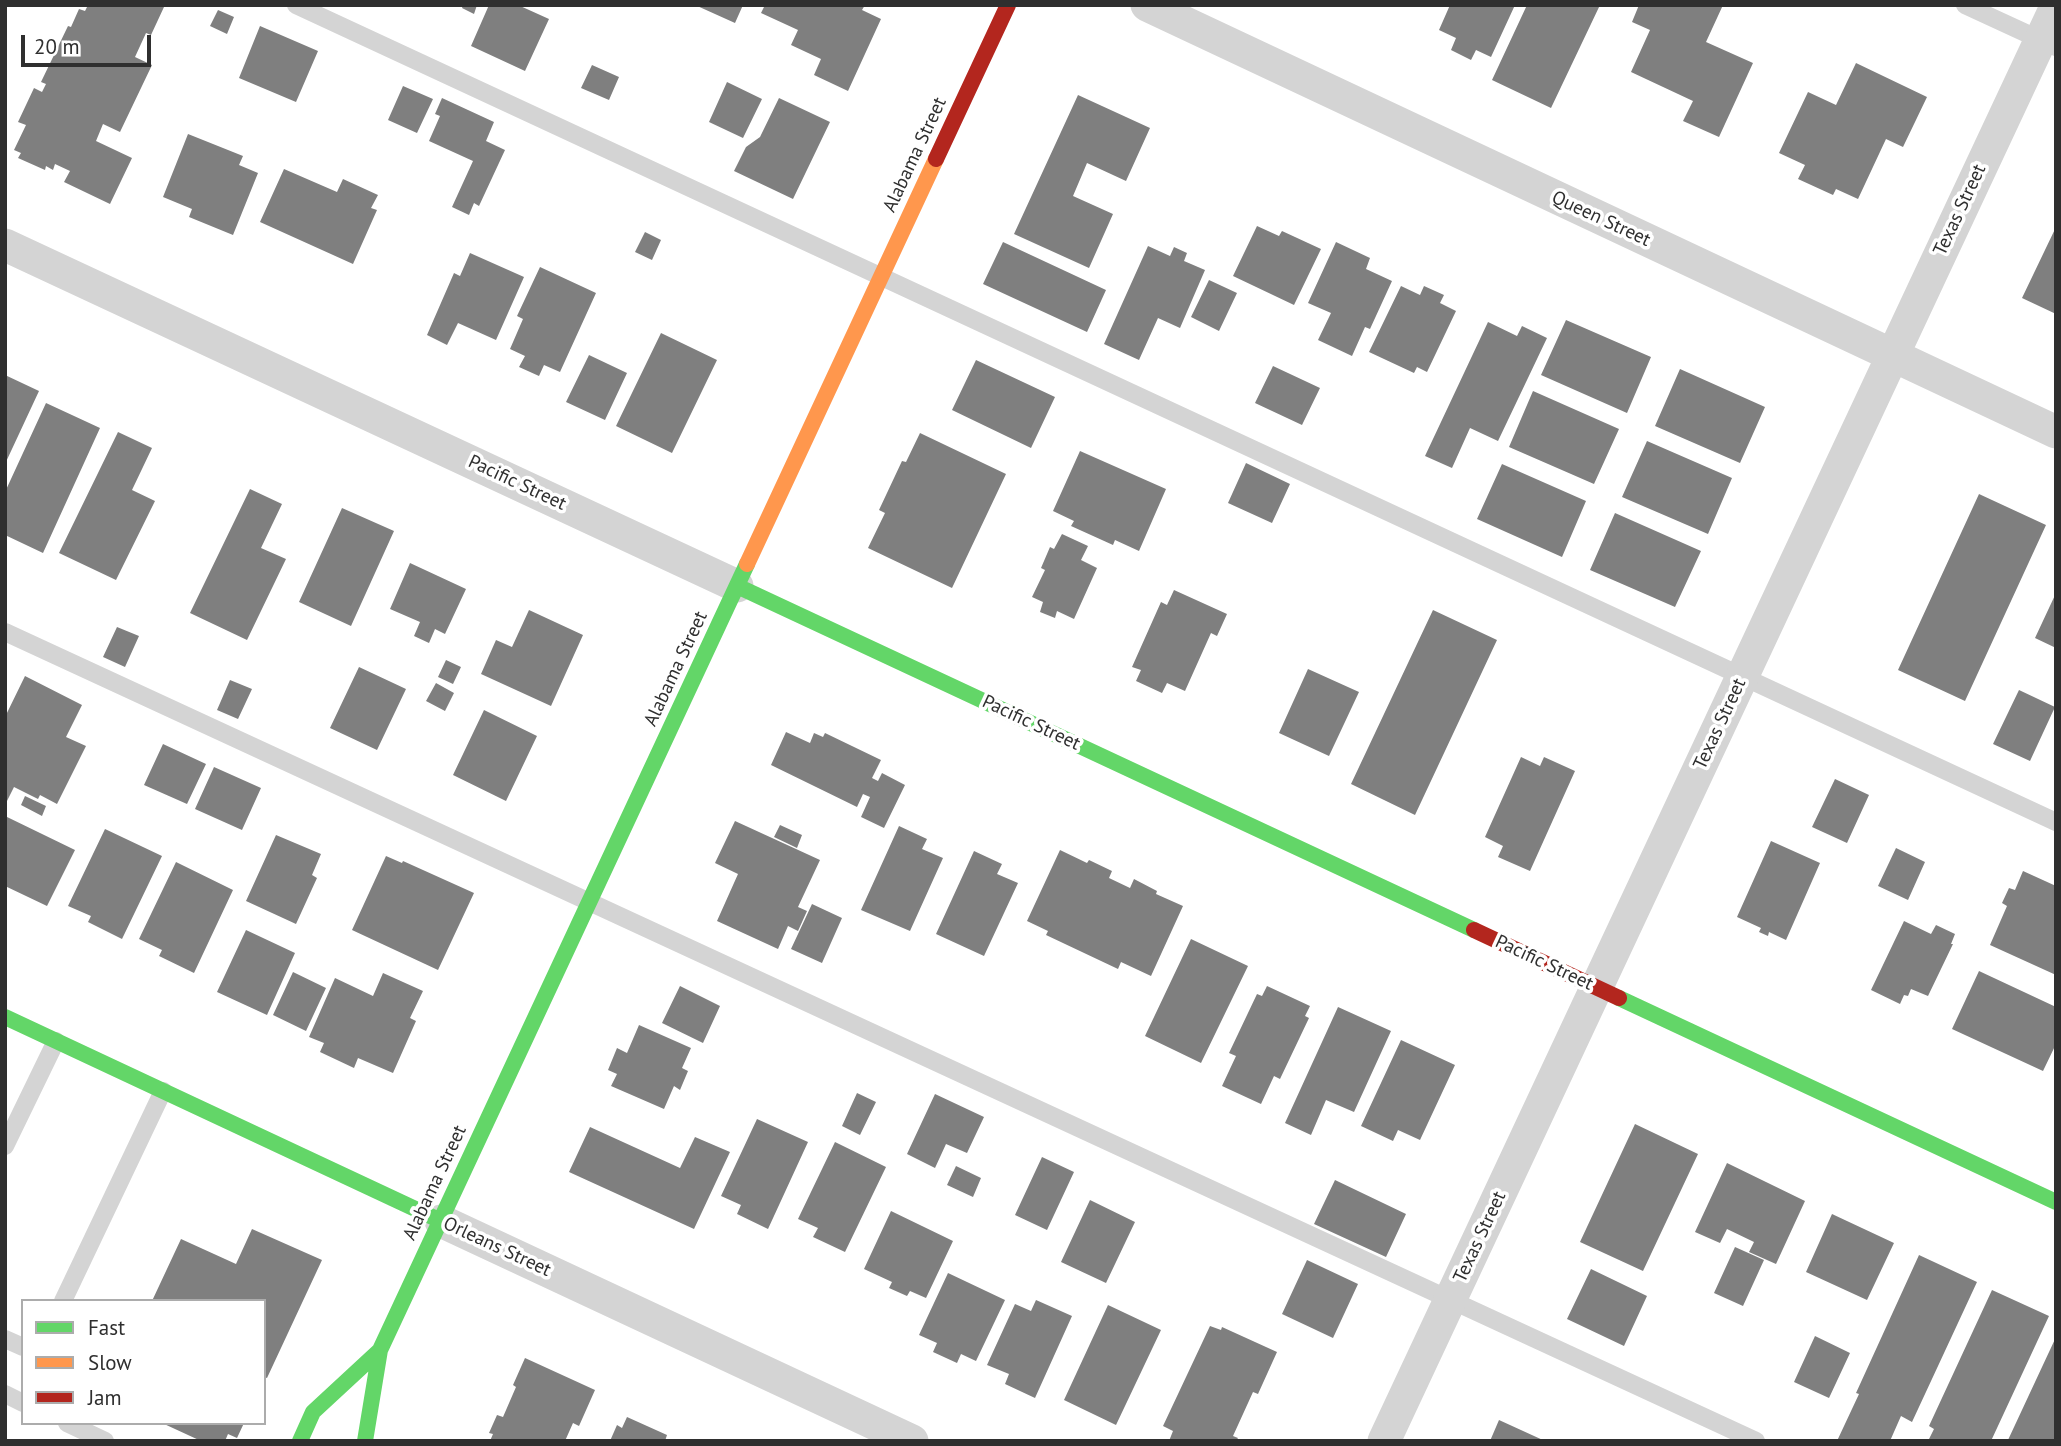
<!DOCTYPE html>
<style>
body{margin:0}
#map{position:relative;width:2061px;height:1446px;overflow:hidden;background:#fff;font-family:"PT Sans",sans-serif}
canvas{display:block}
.frame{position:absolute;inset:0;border:7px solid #2f2f2f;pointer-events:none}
.legend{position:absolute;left:21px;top:1299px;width:245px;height:126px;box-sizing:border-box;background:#fff;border:2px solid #acacac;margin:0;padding:9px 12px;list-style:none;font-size:21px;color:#2f2f2f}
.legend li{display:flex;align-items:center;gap:14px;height:35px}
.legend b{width:35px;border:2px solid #acacac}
.scale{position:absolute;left:21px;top:35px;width:130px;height:32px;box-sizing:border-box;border:4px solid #2f2f2f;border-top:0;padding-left:9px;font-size:21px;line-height:24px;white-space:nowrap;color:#2f2f2f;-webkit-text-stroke:5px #fff;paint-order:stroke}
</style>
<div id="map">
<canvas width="2061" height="1446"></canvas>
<div class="frame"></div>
<ul class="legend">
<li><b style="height:9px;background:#63d668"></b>Fast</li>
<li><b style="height:9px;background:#ff974d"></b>Slow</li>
<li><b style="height:9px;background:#b3261e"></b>Jam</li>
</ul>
<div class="scale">20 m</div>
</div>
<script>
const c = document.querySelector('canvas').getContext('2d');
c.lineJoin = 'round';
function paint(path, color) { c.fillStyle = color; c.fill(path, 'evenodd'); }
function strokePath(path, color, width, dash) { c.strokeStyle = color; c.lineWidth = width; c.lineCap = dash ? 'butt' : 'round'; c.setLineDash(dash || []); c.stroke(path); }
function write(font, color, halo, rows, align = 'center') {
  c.font = font + ' "PT Sans",sans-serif'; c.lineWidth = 7; c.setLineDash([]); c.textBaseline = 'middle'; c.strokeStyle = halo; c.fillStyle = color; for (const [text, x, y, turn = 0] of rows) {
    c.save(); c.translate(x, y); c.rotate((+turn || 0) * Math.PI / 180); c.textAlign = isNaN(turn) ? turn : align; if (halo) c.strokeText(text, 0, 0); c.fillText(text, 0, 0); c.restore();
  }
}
paint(new Path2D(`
 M88,5H161L164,7L151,35L146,33L135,57L152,65L120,132L103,124L96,141L132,158L110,204L64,182L70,171L55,164L53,170L46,166L45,170L18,158L21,153L14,150L26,125L18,122L34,88L42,92L46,84L41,82L68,26L71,27L79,9L85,11Z
 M463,5H477L474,14L462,8Z
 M489,5H518L549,19L525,71L471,46Z
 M695,5H743L735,23Z
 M765,5H865L862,10L881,19L848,91L814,75L821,59L791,45L798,30L761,13Z
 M1450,5H1515L1491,57L1476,50L1471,60L1451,50L1456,38L1439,30Z
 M1527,5H1600L1551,108L1492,80Z
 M1639,5H1723L1706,42L1753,63L1719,137L1683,121L1693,101L1631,72L1650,30L1632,22Z
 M218,10L234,17L227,34L210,26Z
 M260,26L318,51L296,102L239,78Z
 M1856,63L1927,97L1903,147L1886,139L1858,199L1836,189L1833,195L1798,179L1805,165L1779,153L1808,92L1836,105Z
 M592,65L619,77L609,100L581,88Z
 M727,82L762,99L743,138L709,122Z
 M403,86L433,99L417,133L388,120Z
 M1078,95L1150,128L1126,181L1087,163L1073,196L1113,214L1089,268L1014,234Z
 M442,98L494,122L486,141L505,150L479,206L474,203L469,215L452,207L473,161L429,141L440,116L435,114Z
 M779,98L830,122L793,199L734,171L746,147L760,137Z
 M188,134L243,156L239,165L258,173L233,235L189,217L192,209L163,197Z
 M284,169L337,192L343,179L378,195L371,208L377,210L353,264L260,222Z
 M1257,226L1279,236L1282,231L1321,249L1294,305L1233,276Z
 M2056,227V314L2022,298Z
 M645,232L661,240L652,260L635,252Z
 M1003,242L1106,290L1087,332L983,284Z
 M1336,242L1370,258L1366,269L1392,281L1370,329L1365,327L1352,356L1318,340L1331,313L1308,303Z
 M1148,246L1170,256L1174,247L1187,253L1184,261L1205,270L1180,328L1158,318L1139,360L1104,344Z
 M470,253L524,277L496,340L458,323L447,345L427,335L454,273L460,276Z
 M540,267L596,293L560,372L544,365L539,376L519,367L525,356L510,349L523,319L517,316Z
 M1209,280L1237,293L1219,331L1191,317Z
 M1401,286L1420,295L1424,286L1444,295L1440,303L1456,311L1427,372L1417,367L1414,373L1369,352Z
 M1566,320L1651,357L1627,413L1541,375Z
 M1488,322L1517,336L1522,326L1547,338L1498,441L1470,428L1452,468L1425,456Z
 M661,333L717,360L672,453L616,426Z
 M589,355L627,373L605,420L566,402Z
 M976,360L1055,397L1031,448L952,410Z
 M1273,366L1320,388L1302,425L1255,403Z
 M1680,369L1765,407L1740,463L1655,426Z
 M5,375L39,391L5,464Z
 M1533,391L1619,429L1594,484L1509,447Z
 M46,403L100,428L43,553L5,535V492Z
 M118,432L152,448L132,490L155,501L116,580L59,553Z
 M920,433L1006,474L952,588L868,548L885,513L879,510L902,461L906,462Z
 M1647,441L1732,478L1708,534L1622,497Z
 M1080,451L1166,489L1139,551L1115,540L1113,545L1071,526L1074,521L1053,511Z
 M1246,463L1290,484L1272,523L1228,503Z
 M1502,464L1586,501L1562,557L1477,519Z
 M250,489L282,504L261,548L286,559L247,640L190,613Z
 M1979,494L2046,525L1965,701L1898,670Z
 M342,508L394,531L351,626L299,602Z
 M1615,513L1701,551L1675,607L1590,570Z
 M1062,534L1088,546L1081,560L1097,568L1074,619L1057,611L1055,618L1040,612L1043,602L1032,597L1045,570L1041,568L1050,547L1054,549Z
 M410,563L466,589L445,634L435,629L429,643L414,636L420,622L390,609Z
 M1174,590L1227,614L1217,636L1211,633L1185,691L1167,683L1162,693L1136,681L1141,670L1132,667L1161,602L1167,605Z
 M2056,593V648L2035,638Z
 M529,610L583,635L551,706L481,674L496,640L512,647Z
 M1433,610L1497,640L1415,815L1351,784Z
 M117,627L139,636L125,667L103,657Z
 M446,660L461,667L453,684L438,677Z
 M359,667L406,689L377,750L330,728Z
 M1308,669L1359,692L1329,756L1279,733Z
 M25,676L82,705L66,737L86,746L57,804L40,795L38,799L14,787L5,805V717Z
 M230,680L252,689L238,719L217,710Z
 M436,683L454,693L445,711L426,701Z
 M2019,690L2055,707L2030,761L1993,744Z
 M484,710L537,736L506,801L453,775Z
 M786,732L810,743L814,733L823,737L825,733L881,760L872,778L878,781L882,773L905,785L884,828L861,817L870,797L863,794L857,807L771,765Z
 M163,744L206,764L187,804L144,785Z
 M1521,757L1540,766L1544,757L1575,771L1530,871L1498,857L1503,846L1485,837Z
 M214,767L261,788L242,830L195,809Z
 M1835,779L1869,795L1847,843L1812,827Z
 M25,796L46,806L42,816L21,805Z
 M5,816L75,850L47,906L5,886Z
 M735,821L820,860L798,907L807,911L798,931L788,926L778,949L717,921L738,874L715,863Z
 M780,825L802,835L797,848L774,837Z
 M899,826L927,839L922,849L943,858L910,931L861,910Z
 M105,829L162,856L122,939L88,922L91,916L68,906Z
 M276,835L321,854L312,875L317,878L296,924L246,901Z
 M1771,841L1820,863L1786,940L1769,932L1768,936L1759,932L1761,928L1737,917Z
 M1896,848L1925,862L1908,900L1878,886Z
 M1060,850L1087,863L1089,860L1112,871L1109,878L1130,888L1134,879L1157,891L1156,894L1183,906L1151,976L1121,962L1118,969L1046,935L1048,931L1027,921Z
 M974,851L1002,864L997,874L1018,883L984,956L936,934Z
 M386,856L402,863L403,861L474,893L438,970L352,930Z
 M176,862L233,890L194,973L159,956L162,950L139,939Z
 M2023,871L2056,886V975L1990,945L2007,906L2002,903L2009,888L2015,890Z
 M812,904L842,918L822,963L791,949Z
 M1904,921L1931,934L1936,925L1955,934L1951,944H1953L1928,996L1911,989L1908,996L1904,995L1900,1004L1871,990Z
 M246,930L295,953L267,1015L217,992Z
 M1191,939L1248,966L1201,1063L1145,1036Z
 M1979,971L2056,1007V1044L2043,1071L1952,1029Z
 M293,972L326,988L306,1031L273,1015Z
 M383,973L423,991L410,1018L416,1021L393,1073L358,1058L354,1068L320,1052L324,1043L309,1037L335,978L373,996Z
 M680,986L720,1006L703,1043L662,1023Z
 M1267,986L1310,1006L1305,1016L1309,1018L1280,1079L1274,1076L1261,1104L1222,1086L1236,1056L1229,1053L1257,994L1262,996Z
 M1338,1007L1391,1031L1354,1112L1326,1100L1311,1135L1285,1123Z
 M639,1025L691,1048L682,1068L688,1071L680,1090L674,1086L664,1109L611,1086L617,1074L608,1070L617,1048L627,1053Z
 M1401,1040L1455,1065L1420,1140L1398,1130L1393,1141L1361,1126Z
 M857,1093L876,1102L860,1135L842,1126Z
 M935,1094L984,1117L967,1153L946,1144L935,1168L907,1154Z
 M757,1119L808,1142L768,1229L737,1214L741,1205L721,1196Z
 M1635,1124L1698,1154L1643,1271L1580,1242Z
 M590,1127L680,1168L695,1137L730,1152L694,1229L569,1172Z
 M835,1142L886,1167L845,1252L813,1237L818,1228L798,1219Z
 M1042,1157L1074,1172L1047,1230L1015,1215Z
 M1727,1163L1805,1201L1776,1264L1749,1252L1754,1242L1727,1229L1720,1243L1695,1232Z
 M956,1166L981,1178L973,1197L947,1185Z
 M1335,1180L1406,1214L1386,1257L1314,1224Z
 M1090,1200L1135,1222L1106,1283L1061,1262Z
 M891,1211L953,1241L926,1298L910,1291L907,1296L889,1288L892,1282L864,1269Z
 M1832,1214L1894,1243L1867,1300L1806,1272Z
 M252,1229L322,1260L267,1378L264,1377V1301H152L181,1239L236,1264Z
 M1735,1247L1764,1260L1743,1306L1714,1293Z
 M1919,1255L1977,1282L1912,1422L1901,1416L1890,1441H1837L1859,1394L1856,1393Z
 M1307,1260L1358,1284L1333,1338L1282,1314Z
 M1591,1269L1647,1296L1624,1346L1567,1319Z
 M948,1273L1005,1300L976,1361L961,1354L957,1363L933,1352L937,1343L919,1335Z
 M1992,1290L2049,1316L1991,1441H1928L1934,1429L1929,1426Z
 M1036,1300L1072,1316L1035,1398L1005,1384L1009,1374L987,1365L1015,1304L1031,1311Z
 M1108,1305L1161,1330L1116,1425L1064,1400Z
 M1210,1326L1221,1330L1222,1327L1277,1352L1258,1394L1253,1392L1233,1436L1238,1438L1236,1441H1169L1173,1431L1163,1426Z
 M1815,1336L1850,1353L1829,1398L1794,1382Z
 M2056,1337V1441H2010L2008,1440Z
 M525,1358L595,1390L579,1426L573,1423L565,1441H490L493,1434L489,1433L497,1415L503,1417L516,1387L513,1385Z
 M627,1417L667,1435L665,1441H610L617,1425L622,1428Z
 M1499,1420L1545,1441H1490Z
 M162,1423H244L237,1438L228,1434L225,1441H201Z`), '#7f7f7f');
strokePath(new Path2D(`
 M296,5C884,275 1472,545 2056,822
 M1965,5L2056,47
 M5,632L1756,1441
 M5,1146L56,1041
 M63,1301L163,1091
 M5,1339L23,1347
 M5,1394L23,1403
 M67,1423L105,1441`), '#d4d4d4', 18);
strokePath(new Path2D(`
 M1147,5L2056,432
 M5,245L737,586
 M441,1221L912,1441
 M1384,1441L2056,7`), '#d4d4d4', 33);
strokePath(new Path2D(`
 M737,586L1474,930
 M1619,998L2056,1202
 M5,1017L441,1221
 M300,1441L313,1412L380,1350
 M365,1441L380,1350L747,564`), '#63d668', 16);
strokePath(new Path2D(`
 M747,564L936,159`), '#ff974d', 16);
strokePath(new Path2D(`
 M936,159L1008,5
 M1474,930L1619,998`), '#b3261e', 16);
write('19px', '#2f2f2f', '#fff', [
 ["Alabama Street",915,155,-65],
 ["Texas Street",1960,210,-65],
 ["Queen Street",1601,219,25],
 ["Pacific Street",517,483,25],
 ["Alabama Street",676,669,-65],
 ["Pacific Street",1031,723,25],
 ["Texas Street",1720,724,-65],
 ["Pacific Street",1544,963,25],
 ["Alabama Street",435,1183,-65],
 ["Texas Street",1480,1237,-65],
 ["Orleans Street",497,1247,25]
]);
</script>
